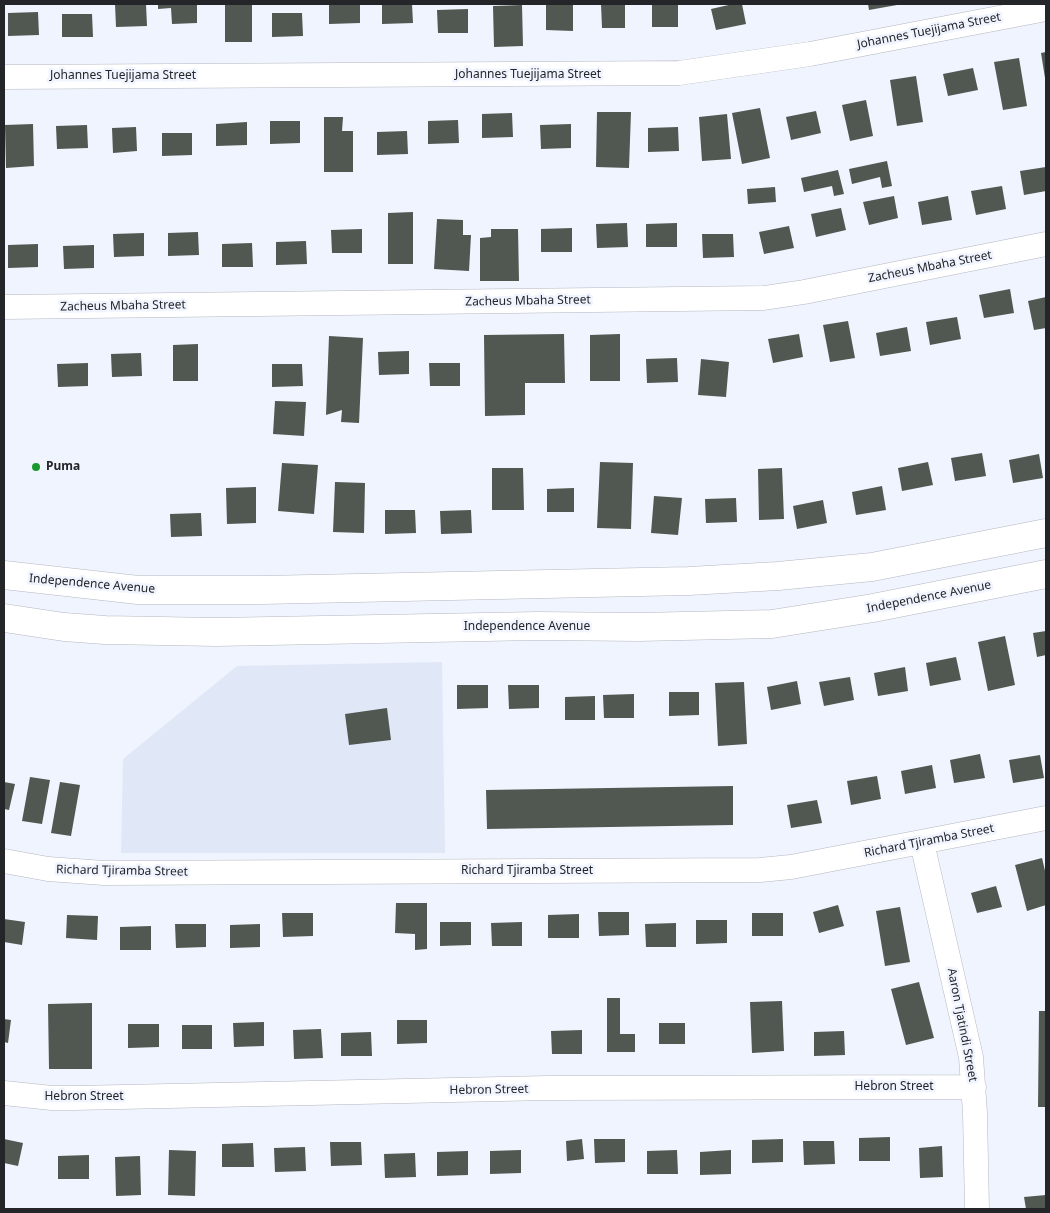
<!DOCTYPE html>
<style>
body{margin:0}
#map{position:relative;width:1050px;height:1213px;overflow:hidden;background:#f0f4fe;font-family:"Noto Sans",sans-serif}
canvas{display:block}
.frame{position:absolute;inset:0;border:5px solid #242529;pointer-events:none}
</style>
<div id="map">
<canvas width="1050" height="1213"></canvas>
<div class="frame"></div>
</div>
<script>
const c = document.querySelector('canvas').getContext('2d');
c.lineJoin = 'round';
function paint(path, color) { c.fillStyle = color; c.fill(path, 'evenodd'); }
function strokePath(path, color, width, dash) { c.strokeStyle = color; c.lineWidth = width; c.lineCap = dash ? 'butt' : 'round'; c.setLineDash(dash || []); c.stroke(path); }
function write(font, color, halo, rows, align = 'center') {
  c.font = font + ' "Noto Sans",sans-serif'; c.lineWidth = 5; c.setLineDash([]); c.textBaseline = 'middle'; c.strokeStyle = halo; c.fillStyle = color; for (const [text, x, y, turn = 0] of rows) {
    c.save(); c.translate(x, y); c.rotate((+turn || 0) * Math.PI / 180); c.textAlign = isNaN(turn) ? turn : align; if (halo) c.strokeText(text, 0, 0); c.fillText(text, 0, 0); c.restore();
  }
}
paint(new Path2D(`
 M442,662L445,853H121L123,759L237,666Z`), '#e0e7f7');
paint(new Path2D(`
 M115,4H146L147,26L116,27Z
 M158,4H197V23L172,24L171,8L158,9Z
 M225,4H252V42H225Z
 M329,4H360V23L329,24Z
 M382,4H412L413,23L382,24Z
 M546,4H573V31L546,30Z
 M601,4H625V28H602Z
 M652,4H678V27H652Z
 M733,4H742L746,24L716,30L711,9Z
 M868,4H897V5L869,10Z
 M522,5L523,46L494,47L493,6Z
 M468,9V33H438L437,10Z
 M38,12L39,35L8,36V13Z
 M272,13H302L303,36L272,37Z
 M62,14H92L93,37H62Z
 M1046,52V78H1045L1041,53Z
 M1019,58L1027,106L1003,110L994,62Z
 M973,68L978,90L948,96L943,74Z
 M916,76L923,122L897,126L890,80Z
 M866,100L873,136L850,141L842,105Z
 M760,108L770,158L742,164L732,113Z
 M816,111L821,133L791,140L786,117Z
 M597,112H631L629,168L596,167Z
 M512,113L513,137L482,138V114Z
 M727,114L731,159L702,161L699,117Z
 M324,117H343L342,131H353V172H324Z
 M458,120L459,143L428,144V121Z
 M270,121H300V143L270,144Z
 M247,122V145L216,146V124Z
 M33,124L34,166L6,168L5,125Z
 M571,124V148L541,149L540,125Z
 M87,125L88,148L57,149L56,126Z
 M136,127L137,151L113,153L112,128Z
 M678,127L679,151L648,152V128Z
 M407,131L408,154L377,155V132Z
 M162,133H192V155L162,156Z
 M887,161L892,186L882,188L880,177L852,184L849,169Z
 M1046,167V191L1024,195L1020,171Z
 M838,170L844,194L834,196L832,186L804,192L801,178Z
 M1002,186L1006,209L976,215L971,191Z
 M775,187L776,202L748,204L747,189Z
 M894,196L898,218L869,225L863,202Z
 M948,196L952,220L922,225L918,202Z
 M841,208L846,230L816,237L811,214Z
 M413,212V264H388V213Z
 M437,219L463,220V235H471L469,271L434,269Z
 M627,223L628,247L597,248L596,224Z
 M677,223V247H646V224Z
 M789,226L794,248L764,254L759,232Z
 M572,228V252H541V229Z
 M362,229V253H332L331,230Z
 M491,229H518L519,281H480V238L491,237Z
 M198,232L199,255L168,256V233Z
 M144,233V256L114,257L113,234Z
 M702,234H733L734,257L703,258Z
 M306,241L307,264L276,265V242Z
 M252,243L253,267H222V244Z
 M38,244V267L8,268V245Z
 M94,245V268L64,269L63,246Z
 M1010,289L1014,313L984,318L979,295Z
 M1046,297V328L1034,330L1028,301Z
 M957,317L961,339L930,345L926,322Z
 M848,321L855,358L830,362L823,325Z
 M907,327L911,351L880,356L876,333Z
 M564,334L565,383H525V415L485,416L484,335Z
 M620,334V381H590V335Z
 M799,334L803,357L773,363L768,339Z
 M329,336L363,338L359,423L341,422L342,410L326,415Z
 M198,344V381H173V345Z
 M409,351V374L379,375L378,352Z
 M141,353L142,376L112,377L111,354Z
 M677,358L678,382L647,383L646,359Z
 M701,359L729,362L726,397L698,395Z
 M88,363V386L58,387L57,364Z
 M429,363H460V386H430Z
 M272,364H302L303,386L272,387Z
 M275,401L306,402L304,436L273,434Z
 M982,453L986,476L955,481L951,458Z
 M1039,454L1043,478L1013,483L1009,460Z
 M600,462L633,463L631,529L597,528Z
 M928,462L933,485L902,491L898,468Z
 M282,463L318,465L314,514L278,511Z
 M492,468H523L524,510H492Z
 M782,468L784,519L759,520L758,469Z
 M335,482L365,483L364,533L333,532Z
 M882,486L886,510L856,515L852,492Z
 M256,487V523L227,524L226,488Z
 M574,488V512H547V489Z
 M654,496L682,498L678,535L651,533Z
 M736,498L737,522L706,523L705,499Z
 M823,500L827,523L797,529L793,506Z
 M385,510H415L416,533L385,534Z
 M471,510L472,533L441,534L440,511Z
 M201,513L202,536L171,537L170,514Z
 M1046,631V655L1037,657L1033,633Z
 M1005,636L1015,685L988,691L978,642Z
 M956,657L961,680L930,686L926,663Z
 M905,667L908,691L878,696L874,673Z
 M850,677L854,700L824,706L819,682Z
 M797,681L801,704L771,710L767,687Z
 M744,682L747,744L718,746L715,683Z
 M457,685H488V708L457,709Z
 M508,685H539V708L509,709Z
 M669,692H699V715L669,716Z
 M634,694V718H604L603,695Z
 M595,696V720H565V697Z
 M387,708L391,740L349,745L345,714Z
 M980,754L985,778L954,783L950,760Z
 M1040,755L1044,778L1013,783L1009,760Z
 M932,765L936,788L905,794L901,771Z
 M877,776L881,799L851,805L847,781Z
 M30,777L50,780L42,824L22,821Z
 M4,782L15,784L9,810L4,809Z
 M60,782L80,785L71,836L51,833Z
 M733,786V825L487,829L486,790Z
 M817,800L822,823L791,828L787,805Z
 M1042,858L1046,875V905L1027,911L1015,865Z
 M996,886L1002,907L977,913L971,893Z
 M396,903H427V949L415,950V934L395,933Z
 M838,905L844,926L819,933L813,912Z
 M900,907L910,962L885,966L876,911Z
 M598,912H629V935L599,936Z
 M282,913H313V936L283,937Z
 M752,913H783V936H752Z
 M579,914V938H548V915Z
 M67,915L98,916L97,940L66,938Z
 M4,919L25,922L22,945L4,942Z
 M696,920H727V943L696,944Z
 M440,922H471V945L440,946Z
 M522,922V946H492L491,923Z
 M676,923V947H646L645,924Z
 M175,924H206V947L176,948Z
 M260,924V947L230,948V925Z
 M151,926V950H120V927Z
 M919,982L934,1038L906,1045L891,989Z
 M607,998H620V1034H635V1052H607Z
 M782,1001L784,1051L752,1053L750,1002Z
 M92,1003V1069H49L48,1004Z
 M1039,1011H1046V1107H1038Z
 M4,1019L11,1020L8,1043L4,1042Z
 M397,1020H427V1043L397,1044Z
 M264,1022V1046L234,1047L233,1023Z
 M659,1023H685V1044H659Z
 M128,1024H159V1047L128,1048Z
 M182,1025H212V1049H182Z
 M321,1029L323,1058L294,1059L293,1030Z
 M582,1030V1054H552L551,1031Z
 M844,1031L845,1055L814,1056V1032Z
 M371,1032L372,1056H341V1033Z
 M890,1137V1161H859V1138Z
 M4,1139L23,1143L18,1166L4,1163Z
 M582,1139L584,1159L567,1161L566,1141Z
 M594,1139H625V1162L595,1163Z
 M783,1139V1162L752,1163V1140Z
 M803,1141H834L835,1164L804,1165Z
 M330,1142H361L362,1165L331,1166Z
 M253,1143L254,1167H222V1144Z
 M942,1146L943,1177L920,1178L919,1148Z
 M305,1147L306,1171L275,1172L274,1148Z
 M169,1150L196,1151L195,1196L168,1195Z
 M521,1150V1173L490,1174V1151Z
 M677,1150L678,1174H647V1151Z
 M731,1150V1174L700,1175V1152Z
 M468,1151V1175L437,1176V1152Z
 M415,1153L416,1177L385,1178L384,1154Z
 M89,1155V1179H58V1156Z
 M140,1156L141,1195L116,1196L115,1157Z
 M1046,1195V1209H1026L1024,1197Z`), '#515751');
const minor = new Path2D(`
 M4,77L679,73L810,54L1046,9
 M4,307L764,298L804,292L1046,244
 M922,843L971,1057L975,1113L977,1209
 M4,861L48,869L104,873L760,870L791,867L1046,818
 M4,1093L52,1098H74L548,1088L974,1087`);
const secondary = new Path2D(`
 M4,575L138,590H262L689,581L778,576L872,567L1046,533
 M4,618L64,627L105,630L216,632L538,626L639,627L772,624L873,608L1046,574`);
strokePath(minor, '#b4b7c0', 25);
strokePath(secondary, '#b4b7c0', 29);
strokePath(minor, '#fff', 24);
strokePath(secondary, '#fff', 28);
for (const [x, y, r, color] of [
 [36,467,5,"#19992d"]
]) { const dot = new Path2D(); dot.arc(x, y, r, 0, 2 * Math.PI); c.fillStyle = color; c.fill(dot); strokePath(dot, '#f0f4fe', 2); }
write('12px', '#242529', '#f0f4fe', [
 ["Johannes Tuejijama Street",929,31,-11],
 ["Johannes Tuejijama Street",528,75],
 ["Johannes Tuejijama Street",123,76],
 ["Zacheus Mbaha Street",930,267,-11],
 ["Zacheus Mbaha Street",528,301,-1],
 ["Zacheus Mbaha Street",123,306,-1],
 ["Independence Avenue",92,584,5],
 ["Independence Avenue",929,597,-11],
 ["Independence Avenue",527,627],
 ["Richard Tjiramba Street",929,841,-11],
 ["Richard Tjiramba Street",122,871,1],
 ["Richard Tjiramba Street",527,871],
 ["Aaron Tjatindi Street",962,1025,79],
 ["Hebron Street",894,1087],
 ["Hebron Street",489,1090,-1],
 ["Hebron Street",84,1097]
]);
write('bold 12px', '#242529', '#f0f4fe', [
 ["Puma",46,467]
], 'left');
</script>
